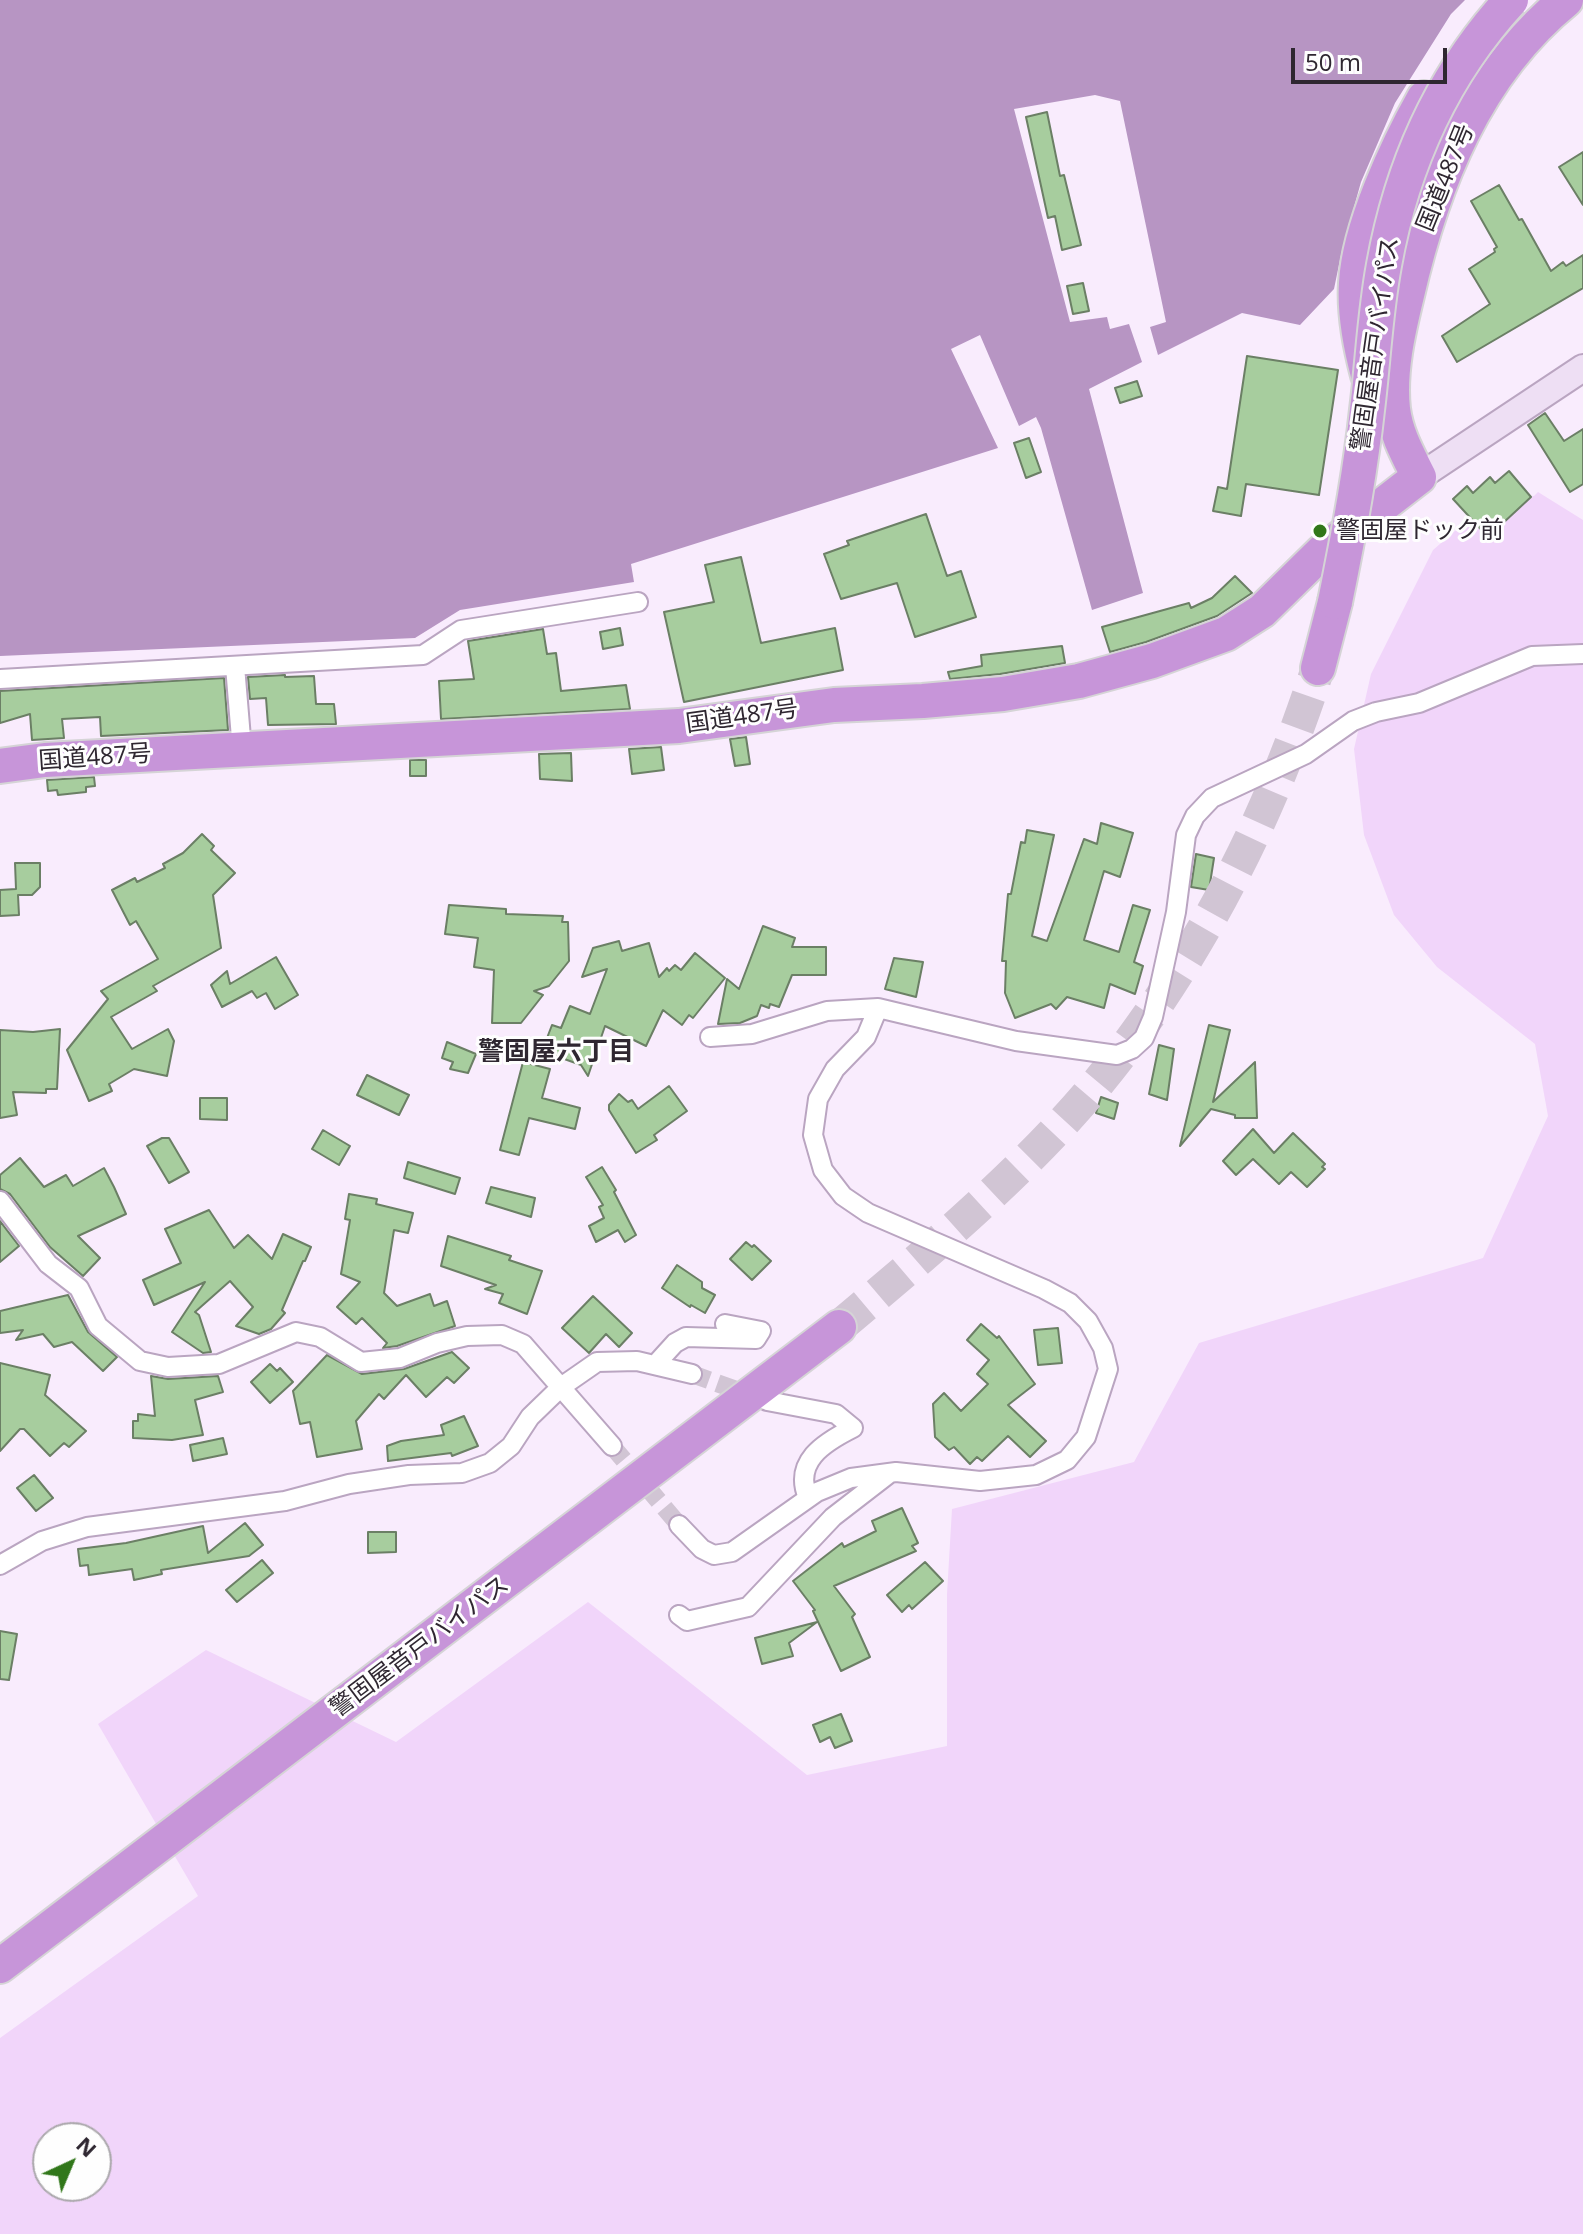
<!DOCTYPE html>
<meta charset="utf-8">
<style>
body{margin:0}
#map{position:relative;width:1583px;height:2234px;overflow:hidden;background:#f9ecfd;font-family:"Open Sans",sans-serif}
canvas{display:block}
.north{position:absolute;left:32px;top:2122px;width:80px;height:80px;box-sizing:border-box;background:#fefefe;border:2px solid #aba8ac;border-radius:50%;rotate:44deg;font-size:22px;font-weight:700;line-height:32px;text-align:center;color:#2f2731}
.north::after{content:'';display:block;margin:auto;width:28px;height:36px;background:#31771a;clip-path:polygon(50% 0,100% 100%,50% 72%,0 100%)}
.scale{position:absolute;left:1291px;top:48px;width:156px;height:36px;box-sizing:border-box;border:4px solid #2f2731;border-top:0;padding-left:10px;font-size:24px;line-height:28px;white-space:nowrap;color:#2f2731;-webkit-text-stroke:6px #fefefe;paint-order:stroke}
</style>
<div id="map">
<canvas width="1583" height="2234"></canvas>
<div class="north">N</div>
<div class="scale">50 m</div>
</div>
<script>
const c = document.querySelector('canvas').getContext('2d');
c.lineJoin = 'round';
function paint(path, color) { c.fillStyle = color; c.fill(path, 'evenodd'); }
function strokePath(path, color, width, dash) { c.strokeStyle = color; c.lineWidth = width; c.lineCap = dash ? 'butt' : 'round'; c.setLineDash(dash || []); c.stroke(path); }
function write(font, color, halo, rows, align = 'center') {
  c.font = font + ' "Open Sans","Noto Sans JP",sans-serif'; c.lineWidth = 6; c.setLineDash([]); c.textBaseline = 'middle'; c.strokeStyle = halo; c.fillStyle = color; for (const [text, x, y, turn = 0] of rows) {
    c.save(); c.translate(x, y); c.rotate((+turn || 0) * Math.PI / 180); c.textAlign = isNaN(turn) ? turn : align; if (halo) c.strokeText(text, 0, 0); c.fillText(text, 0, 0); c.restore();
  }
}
paint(new Path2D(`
 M1538,492L1583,520V2234H0V2038L198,1896L98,1724L206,1650L396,1742L588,1602L807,1775L947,1746V1594L952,1509L1134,1462L1199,1343L1483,1258L1548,1116L1535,1044L1437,967L1394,915L1364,835L1354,749L1371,674L1433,550L1491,500L1534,496ZM48,2138H96V2186H48Z`), '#f1d5fa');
paint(new Path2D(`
 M0,0H1465L1451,14L1395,103L1361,182L1342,250L1334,289L1300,325L1242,313L1158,355L1150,327L1166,322L1120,101L1095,95L1014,109L1070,322L1107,317L1110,329L1129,324L1142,362L1089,389L1143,593L1092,610L1041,428L1036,417L1019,426L980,335L951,349L998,448L631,564L634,582L460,610L415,638L0,656Z`), '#b795c3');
const building = new Path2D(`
 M1047,112L1060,176L1064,175L1081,245L1062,250L1055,216L1048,218L1026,117Z
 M1583,152V205L1559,167Z
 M1499,185L1519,220L1522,219L1551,271L1563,262L1566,266L1583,255V288L1457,362L1442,336L1490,304L1469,269L1495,252L1494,249L1497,247L1471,201Z
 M1083,283L1089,311L1073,314L1067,286Z
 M1247,356L1338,370L1319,495L1246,484L1241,516L1213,511L1218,487L1227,489Z
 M1137,381L1142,396L1120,403L1115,388Z
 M1545,413L1564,441L1583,429V484L1570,492L1528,425Z
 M1029,438L1041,472L1026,478L1014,443Z
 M1509,471L1531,497L1488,537L1453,499L1467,486L1473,493L1490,477L1495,483Z
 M926,514L947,576L961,571L976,617L915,637L897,583L841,599L824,554L849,545L847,541Z
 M741,557L761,643L835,628L843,670L684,702L664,612L714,602L705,565Z
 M1235,576L1252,593L1217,616L1146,642L1110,652L1102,627L1189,603L1191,608L1212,598Z
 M620,628L623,645L603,649L600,632Z
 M543,629L547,654L556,653L561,691L626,685L630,709L441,719L439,681L474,679L468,641Z
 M1062,646L1065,663L1000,674L950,679L948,672L982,666L981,655Z
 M285,675V677L314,676L316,704H334L336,724L268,725L266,698L250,699L248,677Z
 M224,678L228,730L101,736L100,717L62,719L64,738L32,740L30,714L0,723V691Z
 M746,737L750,764L735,766L730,739Z
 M661,747L664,770L632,774L629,749Z
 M571,753L572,781L540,779L539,754Z
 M410,760H426V776H410Z
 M94,777L95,786L86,787V792L58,795L57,790L48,791L47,780Z
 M1101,823L1133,833L1120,877L1104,871L1084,940L1119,952L1133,905L1150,910L1134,962L1143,966L1135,994L1110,984L1104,1008L1067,997L1056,1009L1051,1004L1015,1018L1005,993L1006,961H1002L1008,894H1011L1021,842L1025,843L1027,830L1054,835L1032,936L1047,941L1084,839L1097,844Z
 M202,834L214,846L211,850L235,873L213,895L221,948L153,986L157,991L111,1017L132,1049L168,1029L174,1041L167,1076L134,1069L109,1084L112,1091L89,1101L67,1050L108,999L101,991L158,959L136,921L130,925L112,890L135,878L137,882L165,868L163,864L183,853Z
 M1196,854L1214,858L1209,890L1191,887Z
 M15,863H40V887L32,895H18L19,915L0,916V890L16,889Z
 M449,905L506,909V914L563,916L562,922H568L569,961L549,986L534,991L543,995L521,1023H492L494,970L474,967L478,938L445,934Z
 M763,926L795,938L792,947H826V975H792L779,1007L770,1004L769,1008L761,1005L757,1016L740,1023L718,1024L727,979L739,989Z
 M619,941L622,951L649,943L659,977L667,968L669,971L675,965L681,970L695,953L725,978L693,1018L689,1015L682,1025L663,1010L646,1046L605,1026L588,1076L581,1065L542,1051L552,1025L561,1028L570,1006L590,1014L607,969L582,977L593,948Z
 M276,957L298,995L275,1009L266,993L257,998L252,991L222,1007L211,985L227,971L230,984Z
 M894,958L923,962L916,997L885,989Z
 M1209,1025L1230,1030L1213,1102L1255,1062L1257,1118H1235V1115L1211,1109L1180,1146Z
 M60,1029L57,1089H46V1093L13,1092L17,1115L0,1118V1030L33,1032Z
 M447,1042L476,1054L468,1073L450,1069L453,1062L442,1058Z
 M1159,1045L1174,1049L1167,1100L1149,1094Z
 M523,1062L550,1069L542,1098L580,1108L575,1129L529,1118L519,1155L500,1150Z
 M367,1075L409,1095L399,1115L357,1095Z
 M669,1086L687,1111L654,1135L657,1140L636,1153L609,1110V1105L619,1094L628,1102L632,1100L638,1109Z
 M1101,1097L1118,1103L1114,1119L1096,1113Z
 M200,1098H227V1120L200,1119Z
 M1253,1129L1274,1153L1293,1133L1325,1164L1322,1167L1325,1169L1307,1187L1291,1172L1279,1184L1253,1159L1236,1175L1223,1161Z
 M323,1130L350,1146L339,1165L312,1149Z
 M162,1138H169L189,1172L169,1183L147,1146Z
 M20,1158L44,1187L66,1175L73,1186L104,1168L114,1187L126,1214L78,1236L100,1258L83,1276L50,1247L10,1194L0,1189V1175Z
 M408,1162L460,1178L455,1194L404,1178Z
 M602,1167L616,1190L614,1192L636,1235L625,1242L618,1230L596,1242L589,1226L604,1218L599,1207L603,1205L586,1177Z
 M491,1187L535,1198L531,1217L486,1203Z
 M349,1194L377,1199L376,1204L413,1213L408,1233L394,1230L384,1293L397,1306L430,1294L434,1306L447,1301L455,1326L397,1346L383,1348L387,1343L362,1318L356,1324L337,1307L360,1282L341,1274L350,1220L345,1219Z
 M209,1210L234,1248L248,1235L272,1259L283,1234L311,1247L305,1261H303L282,1310L285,1313L271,1329L259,1334L236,1326L253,1307L230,1281L195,1312L199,1315L211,1352L203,1353L172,1332L205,1282L154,1305L143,1280L181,1263L165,1229Z
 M0,1221L19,1246L0,1262Z
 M448,1236L511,1256L509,1260L542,1271L527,1314L499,1303L503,1294L485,1289L496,1285L441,1266Z
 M746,1242L752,1247L754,1245L771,1261L752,1280L730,1259Z
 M677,1265L702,1282V1288L715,1295L705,1313L691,1305L690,1307L662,1288Z
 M68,1295L88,1332L117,1357L103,1371L72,1342L54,1347L43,1334L16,1340L23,1330L0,1333V1311Z
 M593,1296L632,1333L619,1347L606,1334L589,1353L562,1328Z
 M981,1324L997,1338L999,1336L1035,1384L1008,1405L1046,1441L1030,1457L1008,1436L982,1461L977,1457L970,1464L954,1447L949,1450L935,1437L933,1404L944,1393L961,1411L988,1384L977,1374L989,1360L967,1340Z
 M1058,1328L1062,1363L1038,1365L1034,1330Z
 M452,1352L469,1368L454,1383L447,1377L426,1397L406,1375L384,1399L379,1394L356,1421L362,1449L317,1457L310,1422L300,1424L293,1391L327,1355L362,1374L404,1369Z
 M0,1363L50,1375L45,1395L86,1431L69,1447L64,1443L50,1456L24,1429H20L0,1451Z
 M270,1364L277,1371L280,1368L293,1382L270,1403L251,1382Z
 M151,1376L168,1379L218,1376L223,1392L195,1400L203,1435L172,1440L133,1438V1421H138V1414L155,1416Z
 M464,1416L478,1446L452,1456L451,1453L388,1461L387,1446L401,1441L444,1435L441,1425Z
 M223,1438L227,1454L193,1461L190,1445Z
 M34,1475L53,1498L36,1511L17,1488Z
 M902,1508L918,1543L912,1546L916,1551L834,1586L855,1614L852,1617L870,1657L841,1671L813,1611L815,1610L793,1581L842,1543L844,1547L876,1531L872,1521Z
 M245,1523L263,1545L249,1556L161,1570L162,1574L134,1580L132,1569L89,1575L88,1565L80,1566L78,1549L126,1543L203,1526L208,1553Z
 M368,1532H396V1552L368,1553Z
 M262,1560L273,1573L237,1602L226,1590Z
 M925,1562L943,1581L912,1609L909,1605L902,1612L887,1595Z
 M817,1622L789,1643L793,1656L762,1664L755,1638Z
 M0,1631L17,1634L9,1680L0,1679Z
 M841,1714L852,1741L835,1748L830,1737L820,1742L813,1725Z`);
paint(building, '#a7cd9e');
strokePath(building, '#6b7f65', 2);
strokePath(new Path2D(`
 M692,1374L753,1396
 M612,1446L679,1525`), '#d1c5d4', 18, [18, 9]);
strokePath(new Path2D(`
 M839,1327C943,1239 1052,1149 1132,1039C1215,926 1275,801 1318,668`), '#d1c5d4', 34, [34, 17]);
const street = new Path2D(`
 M235,666L242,750
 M0,679L423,655L461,630L638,602
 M710,1037L752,1034L827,1011L878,1008L1016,1041L1117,1055L1132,1049L1144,1038L1153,1017L1176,912L1186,835L1195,816L1212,798L1306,754L1353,721L1376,712L1419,703L1532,656L1583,654
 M0,1201L48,1264L79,1288L98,1326L140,1361L168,1367L219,1364L296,1332L320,1337L361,1362L400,1358L437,1343L467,1336L502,1335L523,1344L612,1446
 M655,1365L675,1343L686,1337L756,1339L761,1331L725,1324
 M767,1401L836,1414L853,1428C823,1443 793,1462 808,1498
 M679,1525L702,1549L714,1555L732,1552L817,1492L851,1478L896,1472L980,1481L1036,1475L1067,1460L1086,1437L1108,1369L1103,1348L1088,1321L1070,1303L1044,1289L868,1213L843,1196L823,1170L813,1135L818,1099L835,1069L866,1037L878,1008
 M0,1565L42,1541L87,1527L285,1501L349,1484L409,1475L462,1473L490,1463L511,1446L530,1417L561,1387L597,1362L637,1361L692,1374
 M679,1615L687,1621L748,1607L833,1517L890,1473`);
const secondary = new Path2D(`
 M1419,477L1583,368`);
const highway = new Path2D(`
 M1368,375C1360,345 1354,314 1356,283C1359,227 1397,146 1424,98
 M1419,477C1408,455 1396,434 1393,409C1389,371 1398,332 1407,295C1432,185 1476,73 1566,0
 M1318,668L1335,602
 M0,766L45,760L679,726L834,705L923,701L1003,694L1079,681L1152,661L1226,634L1262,611L1322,552L1419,477
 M0,1966L839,1327`);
strokePath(street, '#baa5c1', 22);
strokePath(secondary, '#baa5c1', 30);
strokePath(highway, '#d5d4d6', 38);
strokePath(street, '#fff', 18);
strokePath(secondary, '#eedff4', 26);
strokePath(highway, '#c795d9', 34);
const highwayBridge = new Path2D(`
 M1335,602C1348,539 1360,475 1367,410C1373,362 1375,313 1384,265C1402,165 1442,75 1511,0`);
strokePath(highwayBridge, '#d5d4d6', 38, []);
strokePath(highwayBridge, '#c795d9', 34);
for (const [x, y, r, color] of [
 [1320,531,8,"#31771a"]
]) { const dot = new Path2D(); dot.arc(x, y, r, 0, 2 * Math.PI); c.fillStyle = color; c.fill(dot); strokePath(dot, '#fefefe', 3); }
write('24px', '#2f2731', '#fefefe', [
 ["国道487号",1446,178,-68],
 ["警固屋音戸バイパス",1376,344,-82],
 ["国道487号",742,717,-8],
 ["国道487号",95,758,-4],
 ["警固屋音戸バイパス",420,1647,-37]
]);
write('24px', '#2f2731', '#fefefe', [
 ["警固屋ドック前",1336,531]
], 'left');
write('bold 26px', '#2f2731', '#fefefe', [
 ["警固屋六丁目",556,1053]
]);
</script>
